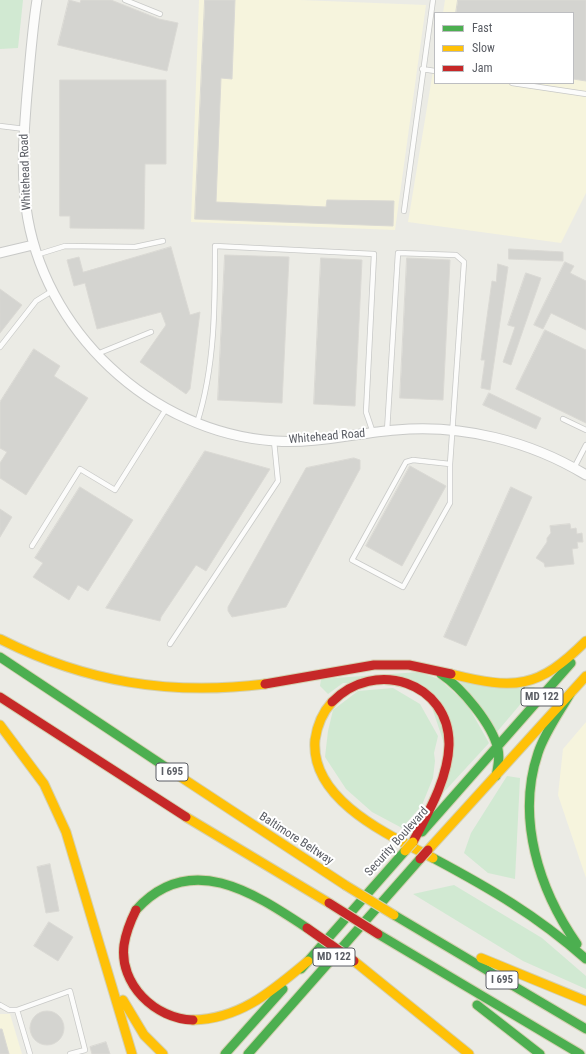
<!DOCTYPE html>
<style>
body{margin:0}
#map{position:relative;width:586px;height:1054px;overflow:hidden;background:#ebebe5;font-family:"Roboto Condensed",sans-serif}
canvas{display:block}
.legend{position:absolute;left:434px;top:12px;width:140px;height:72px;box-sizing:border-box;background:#fff;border:1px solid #bdbec1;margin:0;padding:5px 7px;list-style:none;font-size:12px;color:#5a5d64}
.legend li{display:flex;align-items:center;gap:8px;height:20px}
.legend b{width:20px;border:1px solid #bdbec1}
</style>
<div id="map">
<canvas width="586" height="1054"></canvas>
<ul class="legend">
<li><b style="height:5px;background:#4caf50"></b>Fast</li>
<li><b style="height:5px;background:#ffc107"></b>Slow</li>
<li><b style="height:5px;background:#c62828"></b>Jam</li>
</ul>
</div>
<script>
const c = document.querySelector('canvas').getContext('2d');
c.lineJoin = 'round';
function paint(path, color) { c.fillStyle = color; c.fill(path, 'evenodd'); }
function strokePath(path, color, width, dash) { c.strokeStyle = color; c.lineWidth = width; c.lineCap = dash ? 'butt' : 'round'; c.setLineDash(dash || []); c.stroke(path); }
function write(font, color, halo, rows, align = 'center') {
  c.font = font + ' "Roboto Condensed",sans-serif'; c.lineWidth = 4; c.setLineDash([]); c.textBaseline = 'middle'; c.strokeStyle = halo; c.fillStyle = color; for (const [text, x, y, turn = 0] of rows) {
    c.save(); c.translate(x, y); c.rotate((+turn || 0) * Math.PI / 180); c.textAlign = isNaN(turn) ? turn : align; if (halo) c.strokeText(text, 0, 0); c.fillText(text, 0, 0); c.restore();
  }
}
paint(new Path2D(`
 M199,0H300L426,5L395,230L191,222Z
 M445,0H586V193L561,243L408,222L435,59V83H573V13H443Z
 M586,722V878L558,795L563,749Z
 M0,1014H10L22,1054H0Z`), '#f6f4dd');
paint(new Path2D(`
 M0,0H23L18,48L0,49Z
 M419,672L439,679L467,704L489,743L443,793L451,764L425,687L343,683L328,694L320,686L321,679Z
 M460,682L535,687L496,733Z
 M393,688L420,704L438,736L434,753L435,761L433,778L422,805L402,828L372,812L346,789L325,757L328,731L333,710L358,691Z
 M507,776L520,778L515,879L488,873L464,853L471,833Z
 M454,885L542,938L586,976V989L523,961L413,894Z`), '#d1e9d2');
const building = new Path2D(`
 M69,0L80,3L81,0H111L159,19L178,23L167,71L58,45Z
 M205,0H235L232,79L221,78L216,202L326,207L327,200L394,201L393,226L195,219Z
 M458,0H586V81L573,79V13H456Z
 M60,80H166V164H145L144,229L70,228V216H60Z
 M171,247L190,315L200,312L190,389L186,394L140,362L166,325L161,312L97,329L85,283L74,286L67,260L79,257L83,272Z
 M509,249L563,252V261L509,259Z
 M225,255L289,257L282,403L218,400Z
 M321,258L362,260L355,406L314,404Z
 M407,258L450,260L443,400L400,398Z
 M565,262L574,266L570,273L586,281V330L551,313L543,329L534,325Z
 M498,264L508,267L490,390L481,388L485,360H481L492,281L496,282Z
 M526,273L541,278L511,365L503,362L515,327L508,325Z
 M0,289L22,305L0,333Z
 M545,330L586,350V423L516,389Z
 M34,349L60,366L54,376L88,398L26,495L0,478V463L7,452L0,448V402Z
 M489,393L541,418L536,429L483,405Z
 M205,451L270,469L206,571L196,565L161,617L160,621L106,608Z
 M354,458L360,460V469L286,607L232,617L228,611V607L306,468Z
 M410,466L446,486L402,566L366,546Z
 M80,487L133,520L88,591L78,585L69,600L33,577L43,563L35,558Z
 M511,487L532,497L466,646L444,637Z
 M0,509L12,517L0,537Z
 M570,524L571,529L576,528L577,534L582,533L583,542H577L578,548L572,549L574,564L545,567L544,563L536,558L547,542V538L551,533L550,526Z
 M50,864L59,911L46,913L37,867Z
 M49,922L73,937L58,961L34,946Z
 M30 1028a17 17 0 1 1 34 0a17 17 0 1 1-34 0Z
 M0,1029H2L9,1054H0Z
 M106,1042L110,1054H92L90,1047Z`);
paint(building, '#d4d4d0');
strokePath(building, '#dad9d4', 1);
const lane = new Path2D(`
 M125,0L160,14
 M422,69L435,71
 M512,83L586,94
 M0,126L25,129
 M404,211L433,0
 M36,255L65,246L135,247L163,241
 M0,347L36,301L52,291
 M97,354L151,332
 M563,419L586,430
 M197,423C215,367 215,305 215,246L374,254L366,412L373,433
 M387,431L398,253L456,255L464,262L450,464V503L403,587L352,560L406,462L413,460L450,464
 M574,468L586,445
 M32,546L80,469L115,490L166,409
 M170,644L278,481L274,441
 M0,1005L9,1010H17L70,991L85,1050L70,1054
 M17,1010L30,1054`);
const street = new Path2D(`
 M37,0C32,31 30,63 27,94C24,131 21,169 26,207C42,330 151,433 275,441C316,444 356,433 396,430C462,424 530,441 586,475
 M0,253L33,245`);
const fast = new Path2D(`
 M0,657L170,770
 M441,674C462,688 492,724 498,749C500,758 498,767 496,776
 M570,694C559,713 545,732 538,753C516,818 539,890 577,944
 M422,832L571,663
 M433,858C491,889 536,915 586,959
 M136,910C190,850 254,893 307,928
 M394,915L586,1029
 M378,934L580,1054
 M301,969L405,851
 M477,1005L540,1054
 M225,1054L283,989
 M248,1054L420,859`);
const slow = new Path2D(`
 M0,639C85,682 170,696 265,684
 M451,674C515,690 538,689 586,641
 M332,702C322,713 317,726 315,740C310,800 389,835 433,858
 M0,725L44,784L66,832L132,1054
 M170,770L345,885
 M186,817L329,903
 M428,850L586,676
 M481,958L586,1001
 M354,961L469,1054
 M123,1000L144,1035L163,1054
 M193,1020C241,1019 273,990 308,961`);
const jam = new Path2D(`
 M265,684L374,665H409L451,674
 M0,697L186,817
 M332,702C374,658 450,682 449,745C448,779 428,813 413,842
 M136,910C130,922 126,932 124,945C119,984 155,1019 193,1020`);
strokePath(lane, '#c8c9c7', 6);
strokePath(street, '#c8c9c7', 11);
strokePath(fast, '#d4d0b1', 11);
strokePath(slow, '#d4d0b1', 11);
strokePath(jam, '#d4d0b1', 11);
strokePath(lane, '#fcfcfb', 4.5);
strokePath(street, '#fcfcfb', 9);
strokePath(fast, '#4caf50', 9);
strokePath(slow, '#ffc107', 9);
strokePath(jam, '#c62828', 9);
const slowBridge = new Path2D(`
 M405,851L413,842
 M345,885L394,915`);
const jamBridge = new Path2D(`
 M420,859L428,850
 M329,903L378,934
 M307,928L354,961`);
strokePath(slowBridge, '#d4d0b1', 11, []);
strokePath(jamBridge, '#d4d0b1', 11, []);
strokePath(slowBridge, '#ffc107', 9);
strokePath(jamBridge, '#c62828', 9);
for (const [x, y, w] of [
 [542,697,42],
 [172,772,32],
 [334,957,42],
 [502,980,32]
]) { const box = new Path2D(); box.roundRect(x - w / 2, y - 9, w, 18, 3); c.fillStyle = '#fff'; c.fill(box); strokePath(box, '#5a5d64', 1); }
write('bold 11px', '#5a5d64', null, [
 ["MD 122",542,697],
 ["I 695",172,772],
 ["MD 122",334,957],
 ["I 695",502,980]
]);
write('12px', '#5a5d64', '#fff', [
 ["Whitehead Road",26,172,-92],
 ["Whitehead Road",327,437,-5],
 ["Baltimore Beltway",296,839,33],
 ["Security Boulevard",397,842,-48]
]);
</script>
